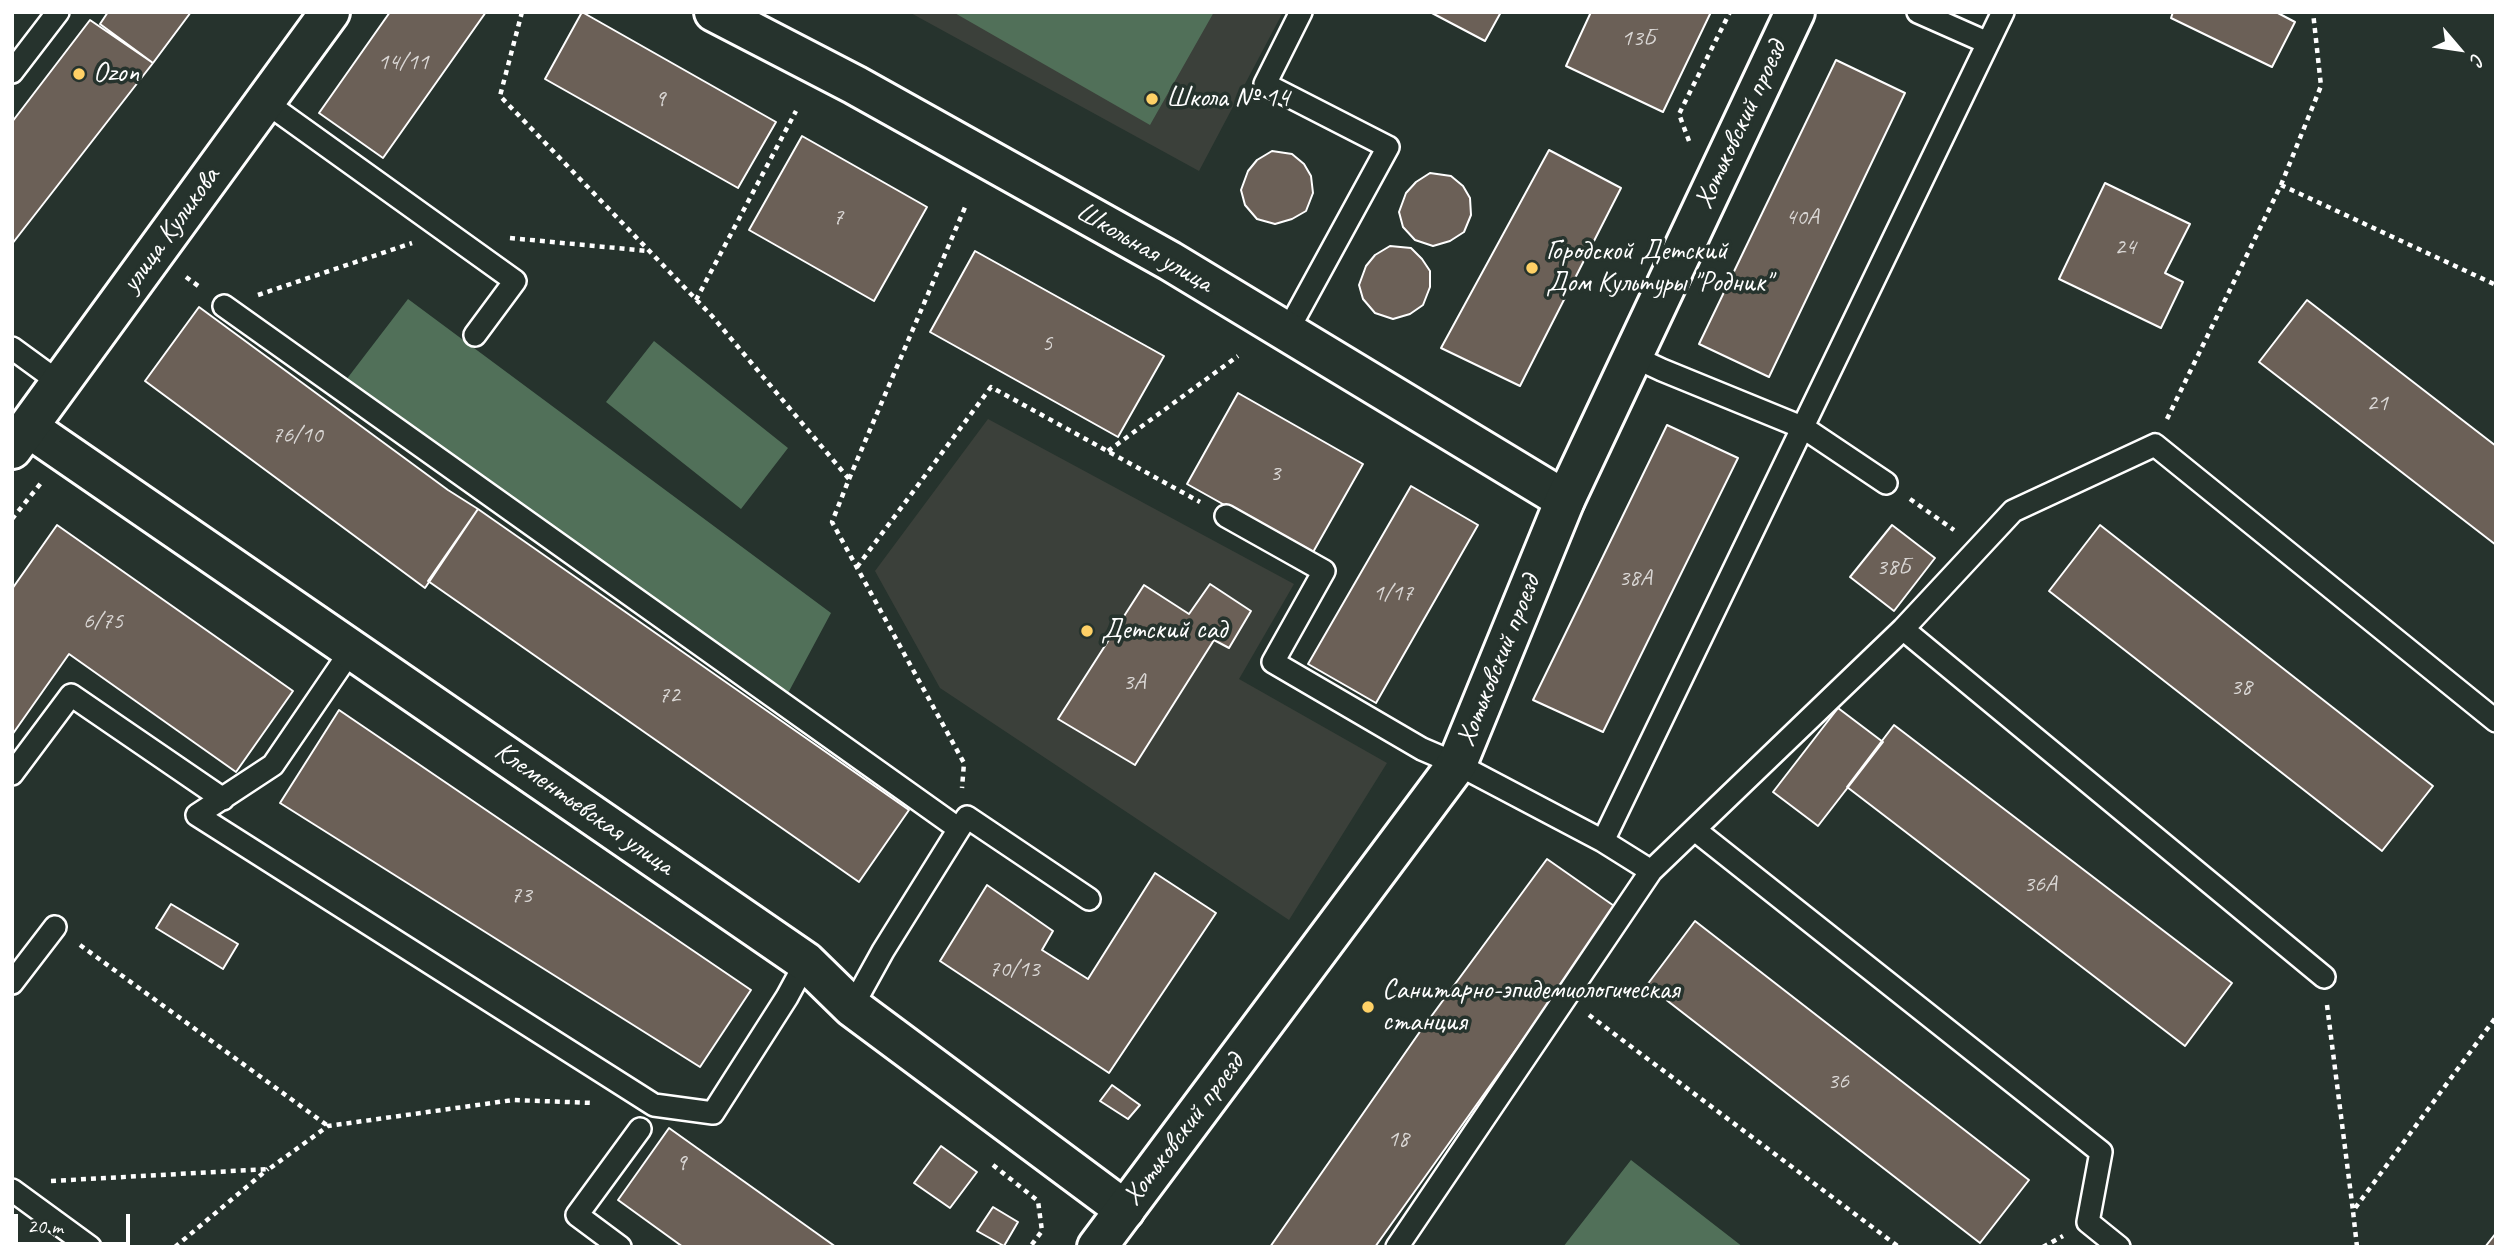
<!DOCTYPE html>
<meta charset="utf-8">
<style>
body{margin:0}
#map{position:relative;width:2508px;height:1259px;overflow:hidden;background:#26332d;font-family:Caveat,sans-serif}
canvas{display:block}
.frame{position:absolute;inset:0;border:14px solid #fff;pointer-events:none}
.north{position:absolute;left:2424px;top:14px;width:70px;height:70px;-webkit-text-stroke:5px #26332d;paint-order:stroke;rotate:119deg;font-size:19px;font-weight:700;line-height:28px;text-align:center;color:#fff}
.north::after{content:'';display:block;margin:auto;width:24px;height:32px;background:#fff;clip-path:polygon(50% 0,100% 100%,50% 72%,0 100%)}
.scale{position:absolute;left:14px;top:1214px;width:116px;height:32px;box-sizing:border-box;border:4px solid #fff;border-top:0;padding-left:9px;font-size:21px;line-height:24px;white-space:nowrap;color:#fff;-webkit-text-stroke:5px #26332d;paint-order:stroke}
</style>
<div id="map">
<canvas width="2508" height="1259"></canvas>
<div class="frame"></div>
<div class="north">С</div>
<div class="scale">20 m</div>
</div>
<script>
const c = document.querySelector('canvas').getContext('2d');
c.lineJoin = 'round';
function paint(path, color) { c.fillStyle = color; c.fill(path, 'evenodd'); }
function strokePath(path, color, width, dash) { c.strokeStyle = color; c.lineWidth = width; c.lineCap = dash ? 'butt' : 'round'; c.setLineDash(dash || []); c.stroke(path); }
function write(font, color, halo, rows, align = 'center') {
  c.font = font + ' Caveat,sans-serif'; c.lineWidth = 7; c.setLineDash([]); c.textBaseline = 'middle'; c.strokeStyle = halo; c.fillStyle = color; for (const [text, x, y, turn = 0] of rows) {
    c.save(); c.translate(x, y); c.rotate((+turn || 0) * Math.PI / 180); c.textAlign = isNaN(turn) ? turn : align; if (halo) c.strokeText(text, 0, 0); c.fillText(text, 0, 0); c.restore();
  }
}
paint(new Path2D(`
 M909,12H1283L1199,171Z
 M988,419L1294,584L1239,679L1387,763L1289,920L940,688L875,571Z`), '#3b403a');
paint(new Path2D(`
 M953,12H1214L1150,125Z
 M408,299L831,613L787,695L346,380Z
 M654,341L788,448L741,509L606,402Z
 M1631,1160L1743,1247H1563Z`), '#517059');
const building = new Path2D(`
 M108,12H191L153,63L100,24Z
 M390,12H486L383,158L319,113Z
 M582,12L776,122L738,188L545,79Z
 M1430,12H1501L1485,41Z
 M1591,12H1711L1663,112L1566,66Z
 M2173,12H2276L2295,22L2272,67L2171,18Z
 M90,20L153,63L12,244V122Z
 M1836,60L1905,93L1769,377L1699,344Z
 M802,136L927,207L874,301L749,230Z
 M1549,150L1621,188L1520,386L1441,348Z
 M1272,151L1292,154L1304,164L1311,176L1313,193L1306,211L1292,219L1275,224L1257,219L1245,205L1241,190L1248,171L1257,160Z
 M1430,173L1451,176L1463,186L1470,198L1471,215L1464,232L1450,241L1433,246L1415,240L1403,227L1399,212L1406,193L1416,182Z
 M2105,183L2190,224L2165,273L2183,282L2161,328L2059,279Z
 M1390,246L1411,248L1422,259L1430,271V287L1423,305L1410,314L1393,319L1375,313L1363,299L1359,285L1366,266L1375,255Z
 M975,251L1164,356L1118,437L930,332Z
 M2307,300L2496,446V545L2259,362Z
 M199,307L448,490L478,509L425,588L145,381Z
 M1238,393L1363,464L1312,554L1187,484Z
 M1667,425L1738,458L1603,732L1533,700Z
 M1411,486L1478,525L1376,703L1308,664Z
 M478,509L909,810L859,882L428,581Z
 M57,525L293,691L236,772L69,654L12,735V589Z
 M1892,525L1935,558L1894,611L1850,577Z
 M2100,525L2433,786L2382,851L2049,591Z
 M1210,584L1251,611L1229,648L1214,640L1135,765L1058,719L1144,585L1189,614Z
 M1838,708L1883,742L1818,826L1773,792Z
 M339,710L751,990L700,1067L280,803Z
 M1894,725L2232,983L2185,1046L1847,787Z
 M1547,859L1617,908L1375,1247H1270L1419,1033Z
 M1155,873L1216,913L1109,1073L940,961L987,885L1053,931L1042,950L1088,979Z
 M171,904L238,944L223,969L156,928Z
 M1695,921L2029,1180L1980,1243L1647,985Z
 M1112,1085L1140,1105L1128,1119L1100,1101Z
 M669,1128L836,1247H683L618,1200Z
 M941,1146L977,1172L950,1208L914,1183Z
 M993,1207L1018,1222L1004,1246L977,1231Z
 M2496,1233V1247H2485Z`);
paint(building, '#6b6057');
strokePath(building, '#fff', 2);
const service = new Path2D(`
 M1918,12L1988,43
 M12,72L58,12
 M264,101L515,281L475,335
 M224,306L959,829L883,951L852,1007
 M1287,332L1388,147L1265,84L1301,12
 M12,348L60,383
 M1632,356L1662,370L1804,428L1886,483
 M1226,516L1324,571L1273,662L1422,749L1457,764L1603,841L1651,871L1903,629L2013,511L2155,445L2496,721
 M1903,629L2324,977
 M352,649L273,765L197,815L654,1105L713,1113L787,997L806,962
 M12,774L71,695L223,799
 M959,829L967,817L1089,899
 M1695,830L2101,1152L2088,1222L2119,1247
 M1603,841L2003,12
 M12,983L55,927
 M12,1190L90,1247
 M620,1247L577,1215L640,1129
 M1397,1247L1651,871`);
const minor = new Path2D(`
 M714,12L855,85L1170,261L1565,500
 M29,428L806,962L852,1007L1125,1210`);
const secondary = new Path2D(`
 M12,449L330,12
 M1097,1247L1457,764L1565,500L1795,12`);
strokePath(service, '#fff', 26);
strokePath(minor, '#fff', 44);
strokePath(secondary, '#fff', 44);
strokePath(new Path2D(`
 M522,12L500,96L712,316L849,479L832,522L964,763L962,788
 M1689,141L1679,114L1730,12
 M2281,185L2321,86L2313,12
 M510,238L648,251
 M186,277L201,288
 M258,295L412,243
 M696,300L796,111
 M2167,419L2281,185L2496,285
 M1108,451L1238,356
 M849,479L966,205
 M1910,499L1954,530
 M12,519L41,483
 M857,567L991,387L1200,502
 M80,945L328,1126
 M2327,1005L2353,1211
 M1589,1015L1899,1247
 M993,1165L1038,1201L1042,1231L1030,1247
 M51,1181L269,1169L328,1126L513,1100L594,1103
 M175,1247L268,1169
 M2043,1247L2063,1236
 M2357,1247L2353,1211L2496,1017`), '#fff', 4.5, [5, 5]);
strokePath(service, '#26332d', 21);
strokePath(minor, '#26332d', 38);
strokePath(secondary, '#26332d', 38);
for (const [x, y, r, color] of [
 [79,74,7,"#ffd166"],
 [1152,99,7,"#ffd166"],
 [1532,268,7,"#ffd166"],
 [1087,631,7,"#ffd166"],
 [1368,1007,7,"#ffd166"]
]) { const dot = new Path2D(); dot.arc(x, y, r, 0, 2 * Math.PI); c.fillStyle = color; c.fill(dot); strokePath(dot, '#26332d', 2.5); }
write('24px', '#dad7d5', null, [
 ["13Б",1638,39],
 ["14/11",403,63],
 ["9",660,100],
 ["7",838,218],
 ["40А",1802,218],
 ["24",2125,248],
 ["5",1047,344],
 ["21",2377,404],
 ["76/10",297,436],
 ["3",1275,474],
 ["38Б",1893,568],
 ["38А",1635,579],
 ["1/17",1393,594],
 ["6/75",103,622],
 ["3А",1134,683],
 ["38",2241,688],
 ["72",669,696],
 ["36А",2040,885],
 ["73",521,896],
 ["70/13",1014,970],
 ["36",1838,1082],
 ["18",1398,1140],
 ["9",681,1164]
]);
write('28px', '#fff', '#26332d', [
 ["Ozon",93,74],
 ["Школа № 14",1166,99],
 ["Городской Детский",1546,252],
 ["Дом Культуры \"Родник\"",1546,284],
 ["Детский сад",1101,631],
 ["Санитарно-эпидемиологическая",1382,991],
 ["станция",1382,1023]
], 'left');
write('28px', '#fff', '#26332d', [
 ["Хотьковский проезд",1741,125,-65],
 ["улица Куликова",171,230,-54],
 ["Школьная улица",1144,248,30],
 ["Хотьковский проезд",1499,661,-68],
 ["Клементьевская улица",584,809,35],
 ["Хотьковский проезд",1184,1130,-53]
]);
</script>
